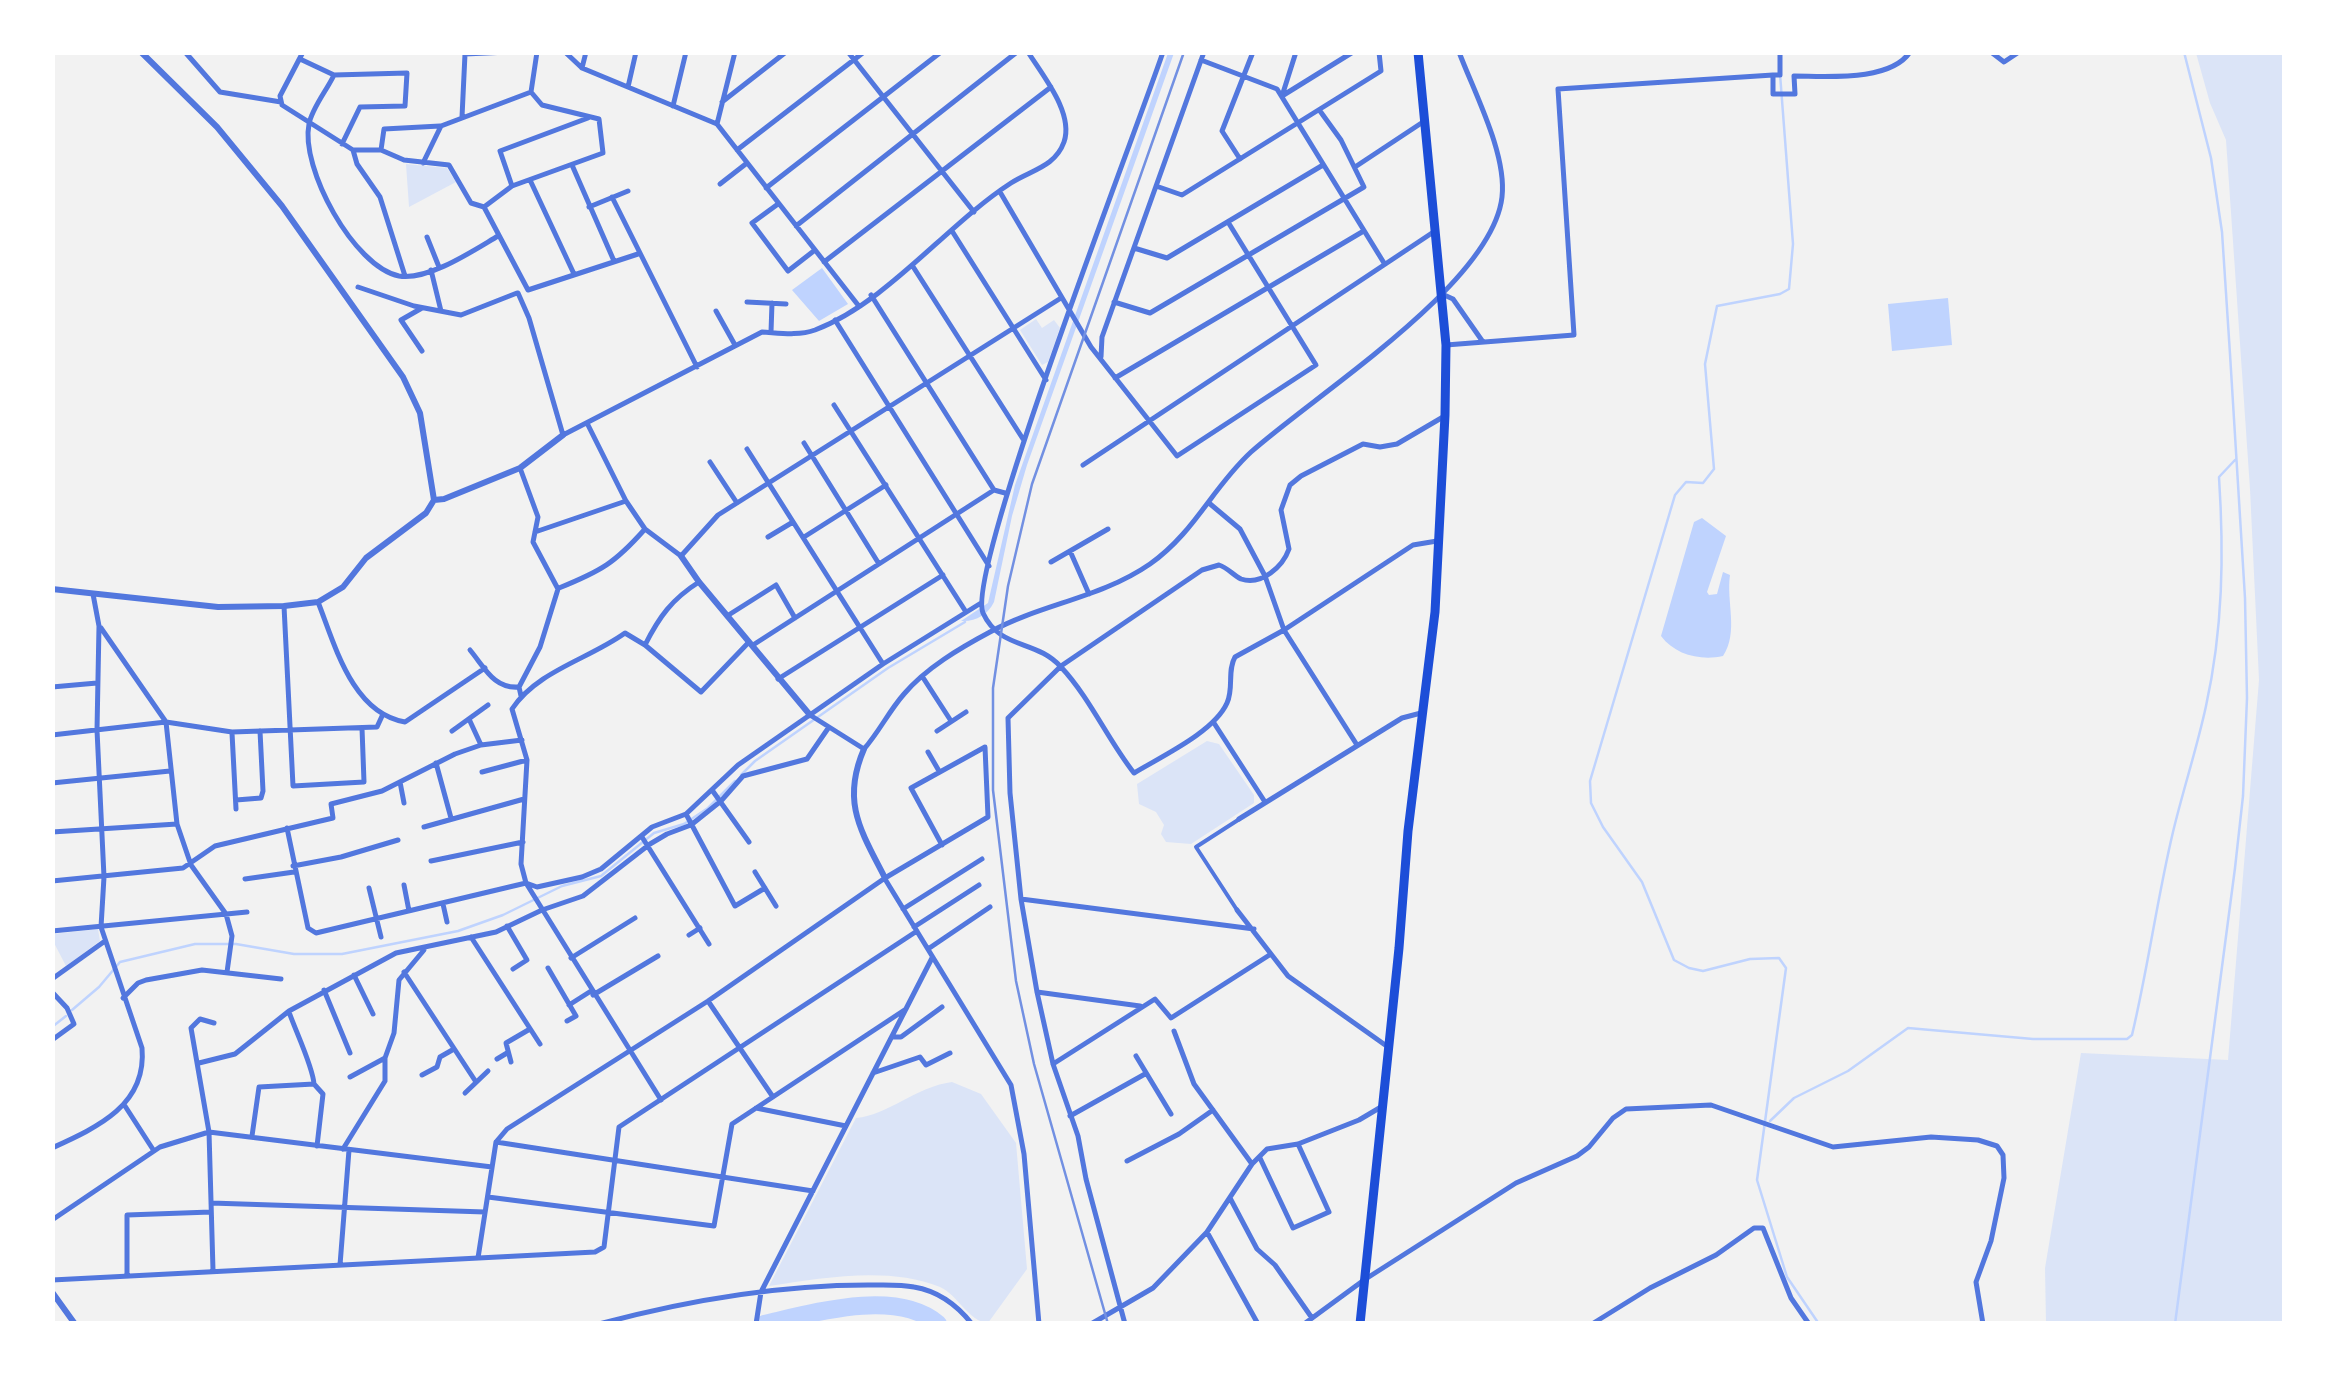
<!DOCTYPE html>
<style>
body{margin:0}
#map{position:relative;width:2337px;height:1376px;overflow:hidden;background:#f2f2f2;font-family:"Golos Text",sans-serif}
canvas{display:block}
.frame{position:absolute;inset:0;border:55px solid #fff;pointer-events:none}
</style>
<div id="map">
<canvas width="2337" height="1376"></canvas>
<div class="frame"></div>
</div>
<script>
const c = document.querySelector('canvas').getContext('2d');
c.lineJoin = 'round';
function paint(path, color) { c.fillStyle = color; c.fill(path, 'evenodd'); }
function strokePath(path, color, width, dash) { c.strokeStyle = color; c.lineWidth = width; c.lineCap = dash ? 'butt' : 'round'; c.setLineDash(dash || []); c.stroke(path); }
paint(new Path2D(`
 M2196,53H2284V1323H2046L2045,1268L2081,1053L2228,1060L2259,680L2250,489L2226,140L2210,103Z
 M406,164L447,168L456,182L409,207Z
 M1036,319L1042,328L1054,320L1060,328L1048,362L1042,365L1020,330Z
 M1207,741L1219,744L1254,795V803L1191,844L1166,842L1161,834L1164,825L1156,812L1139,804L1137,784Z
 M98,929L100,941L66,966L53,941V934Z
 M952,1082L981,1094L1016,1143L1027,1269L988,1323C969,1322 958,1295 940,1287C888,1266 823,1278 769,1286L856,1118C889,1115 915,1087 952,1082Z`), '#dbe4f7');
paint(new Path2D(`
 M1168,53H1174L1027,465L1012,516L994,602C988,615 975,622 961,621L988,603L1015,485Z
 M822,268L848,304L819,321L792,290Z
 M1948,298L1952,345L1892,351L1888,304Z
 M1702,518L1726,536L1707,592L1709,595L1717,594L1723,572L1730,575C1726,602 1739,632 1723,656C1701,661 1675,655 1661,636L1694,522Z`), '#bfd3fe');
strokePath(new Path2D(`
 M1780,74L1793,244L1789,289L1780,294L1717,306L1705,364L1714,469L1703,483L1686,482L1675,495L1590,781L1591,803L1603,827L1642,882L1674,960L1689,968L1703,971L1750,959L1779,958L1786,968L1757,1180L1787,1277L1819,1324
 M741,775L755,761L888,668L965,622
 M72,1010L99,987L120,962L195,944H236L294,954H342L458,931L503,915L562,886L601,876L654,833L684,824L708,808L735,781
 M52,1027L66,1016
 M1770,1121L1794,1098L1848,1071L1908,1028L2033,1039H2127L2132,1035C2148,968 2157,899 2173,832C2183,790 2197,748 2206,706C2223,629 2224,554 2219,477L2235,460
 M2175,1324L2235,868L2243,796L2247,698L2245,598L2230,354L2222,232L2211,158L2184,52`), '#bfd3fe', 2.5);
strokePath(new Path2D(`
 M764,1324C812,1313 897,1288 938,1324`), '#bfd3fe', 18);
strokePath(new Path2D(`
 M1237,910L1196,847L1238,820`), '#5277de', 4);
strokePath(new Path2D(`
 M185,52L220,92L281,102
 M303,52L280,96L282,105L353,150H381L404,160L449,165L471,203L484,207L528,290
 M565,52L582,68L717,124L858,305
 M848,52L974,212
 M1163,52C1138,127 965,571 983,613C1000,650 1036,639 1061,667C1090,698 1108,740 1134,773C1162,756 1214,732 1227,703C1234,688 1227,671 1235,657L1284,630L1413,545L1437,541
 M1780,52V75H1773V94H1795L1794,76C1826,76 1890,82 1910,52
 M1991,52L2004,62L2019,52
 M300,59L334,75L407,73L405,106L360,107L342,144
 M1201,60L1277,89L1384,263
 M582,68L586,52
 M334,75C327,90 312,108 309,124C300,168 354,267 399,276C428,281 474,250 498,236
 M628,87L636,52
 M1282,96L1353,52
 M1282,96L1296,52
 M722,102L786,52
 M673,106L686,52
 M462,117L465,54L508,52
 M717,124L735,52
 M353,150L357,164L380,197L405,276
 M381,150L384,129L440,126
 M737,150L864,52
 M1240,159L1222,131L1253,52
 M423,163L441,126L531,92L537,52
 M572,165L614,261
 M1355,167L1423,122
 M530,180L574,274
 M720,184L747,163
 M512,186L500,151L588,118
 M1156,186L1182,195L1381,71L1379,52
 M766,188L941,52
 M1000,192L1091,347L1177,456L1316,365L1228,222
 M612,197L697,367
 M778,204L752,223L788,271L815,250
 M484,207L512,186L603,153L599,119L542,105L531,92
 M589,207L628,191
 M796,226L1017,52
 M952,231L1046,380
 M427,237L439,267
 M1134,248L1167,258L1323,165
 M824,262L1051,87
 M912,265L1023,439
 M431,270L441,311
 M358,287L414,306L461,315L517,293
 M528,290L638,254
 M518,293L529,318L563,435L762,332C780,333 798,336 815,330C888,302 946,225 1011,183C1031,170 1055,167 1064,142C1074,113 1043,76 1028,52
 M1442,294L1453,299L1483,342
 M871,295L994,490L1005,493
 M747,302L786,304
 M1114,302L1150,313L1364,187L1341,140L1320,111
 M422,308L401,320L422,351
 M716,311L735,345
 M835,320L989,566
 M771,332L772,303
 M1446,345L1574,335L1558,89L1773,75
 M1101,357L1102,337L1204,52
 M1115,378L1362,232
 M834,405L966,612
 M588,425L626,501L645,529L681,556L718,515L1061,298
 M804,443L879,564
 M747,449L883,664
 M710,462L737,503
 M1083,465L1435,231
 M520,468L538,517L533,542L558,589L540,647L519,687L521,696
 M1209,503L1240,529L1265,576L1284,630L1357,745
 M535,532L626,501
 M768,537L793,522
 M804,537L886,485
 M1070,551L1089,594
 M1051,562L1108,529
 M559,588C601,571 615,563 645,529
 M318,602C335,645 352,713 405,722L485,668
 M284,606L293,786L364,782L362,728
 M727,616L776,585L795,618
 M101,628L166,722L177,824L191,865L226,914L232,936L227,972
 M645,645C659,617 672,599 699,582
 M753,645L994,490
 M470,650C485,668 494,689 519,687
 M922,676L951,721
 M778,679L943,575
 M52,687L97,683
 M810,715L864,749C879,732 889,711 904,694C926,668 960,648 990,632C1041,604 1101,598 1150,564C1195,532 1212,488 1251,452C1316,394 1492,284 1502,197C1507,154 1474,92 1459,52
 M469,719L481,745
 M1214,723L1265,802
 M452,731L488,705
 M937,731L966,712
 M232,733L236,809
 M52,735L166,722L232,732L377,727L383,714
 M928,752L939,771
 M436,763L451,818
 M482,772L527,760
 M400,782L404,803
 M52,783L170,771
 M712,790L749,842
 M236,800L261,798L263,791L260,731
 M686,814L735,906L765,888
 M1239,819L1402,718L1421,713
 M424,827L524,799
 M287,828L308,928L316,933L526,883L537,887L582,877L601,869L652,827L686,814L738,765L883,664L981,603
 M52,832L177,824
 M642,837L709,944
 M431,861L523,842
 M293,866L341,857L398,840
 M755,872L776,906
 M245,879L294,872
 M885,879L1011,1085L1024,1154L1039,1324
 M52,881L183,868L215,846L333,818L331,804L382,791L455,754L481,745L522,740
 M404,885L409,911
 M369,888L381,937
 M1021,899L1254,929
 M443,904L447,922
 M903,909L982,859
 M1237,910L1288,976L1388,1047
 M507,926L527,960L513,969
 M914,927L979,885
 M52,931L247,912
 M689,935L700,928
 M471,937L540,1044
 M928,949L990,907
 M571,958L635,918
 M548,968L576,1016L567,1021
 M404,972L476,1082
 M354,975L373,1014
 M52,979L105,941
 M324,990L350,1053
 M52,992L67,1008L74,1024L52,1040
 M1037,992L1140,1006
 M593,995L658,956
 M123,998L138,983L146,980L202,970L281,979
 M708,1001L773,1097
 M569,1005L591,991
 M289,1012C296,1032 313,1067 314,1084
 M1174,1031L1194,1084L1252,1164
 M892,1037H901L942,1007
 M1136,1056L1171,1114
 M497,1059L507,1053
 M511,1062L506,1043L530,1029
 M199,1063L235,1054L289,1011L396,953L496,932L542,910L583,896L650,844L667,834L691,825L721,801L743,776L807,759L829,727
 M1053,1064L1155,999L1171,1018L1271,954
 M873,1073L920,1057L926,1065L950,1053
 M422,1075L437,1067L440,1057L454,1049
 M350,1077L385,1058
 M465,1093L488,1071
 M661,1100L526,883L521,864L527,760L512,709C537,671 589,659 625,633L645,645L701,692L749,642
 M125,1106L154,1151
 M756,1108L846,1126
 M1070,1116L1145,1074
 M252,1136L259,1087L314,1084L323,1094L317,1146
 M496,1142L813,1191
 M52,1148C98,1127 147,1105 142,1048L101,927L104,877L97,730L99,626L93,594
 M343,1149L385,1081V1058L394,1033L399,980L424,950
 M1260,1158L1293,1228L1329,1212L1298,1144
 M1127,1161L1179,1134L1213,1110
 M488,1197L714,1226L732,1124L906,1009
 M1230,1198L1257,1249L1275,1265L1312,1318
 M211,1203L485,1212
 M52,1220L160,1147L209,1132L492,1167
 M1207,1232L1258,1324
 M478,1258L496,1142L507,1129L708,1001L885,878L988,817L985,747L911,788L942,845
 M340,1265L349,1150
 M213,1270L209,1132L191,1028L200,1019L214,1023
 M127,1275V1215L211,1212
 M52,1280L595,1252L604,1247L619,1127L917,931
 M599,1324C685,1301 779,1285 868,1285C883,1285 900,1284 914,1287C938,1291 957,1305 972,1324
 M756,1324L761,1292L932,958
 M1091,1324L1153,1288L1207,1232L1252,1164L1267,1149L1298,1144L1359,1120L1381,1107
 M1125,1324L1086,1179L1078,1136L1053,1064L1037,992L1021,899L1010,793L1008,718L1061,666L1202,570L1219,565C1228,568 1233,575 1241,579C1262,586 1283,566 1289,549L1281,510L1290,485L1301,476L1363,444L1380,447L1397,444L1443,417
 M1304,1324L1364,1280L1516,1183L1577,1156L1589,1147L1613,1118L1626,1109L1711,1105L1833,1147L1931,1137L1978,1140L1997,1146L2003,1155L2004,1178L1991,1241L1976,1282L1983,1324
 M1592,1324L1650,1288L1716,1255L1754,1228H1763L1791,1298L1809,1324`), '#5277de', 5);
strokePath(new Path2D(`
 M434,500L444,499L520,468L563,435
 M681,556L699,582L810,715
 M52,589L218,607L284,606L318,602L343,587L366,558L426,513L434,500L420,413L403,377L282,206L217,127L141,52
 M864,749C841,802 861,831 885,878
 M52,1292L75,1324`), '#5277de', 6);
strokePath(new Path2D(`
 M1360,1324L1399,948L1408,831L1435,612L1445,415L1446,345L1418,52`), '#1d4ed8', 9);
strokePath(new Path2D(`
 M1108,1324L1034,1064L1016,981L993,790V688L1008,586L1032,484L1184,52`), '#7290e2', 2.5);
</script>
